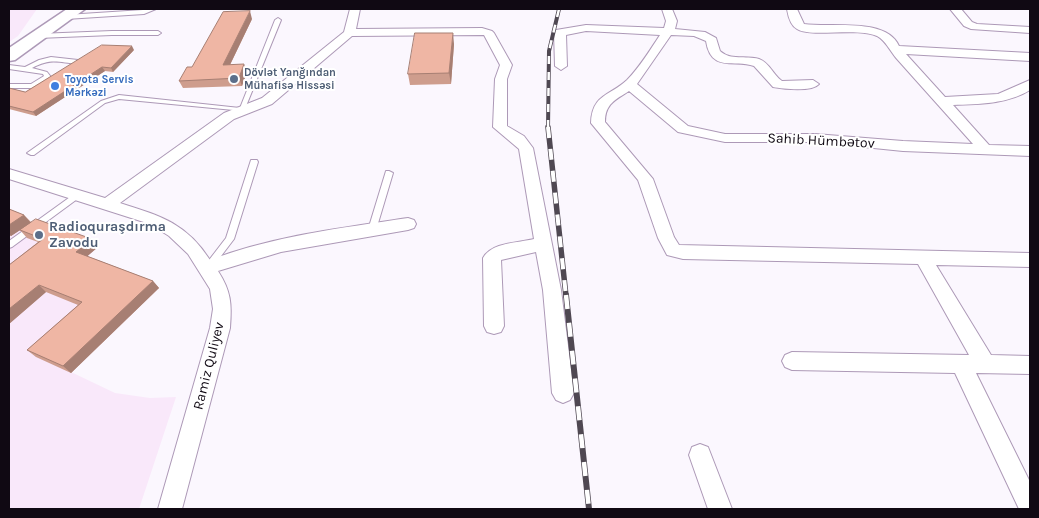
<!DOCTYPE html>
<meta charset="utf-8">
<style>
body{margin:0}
#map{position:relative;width:1039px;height:518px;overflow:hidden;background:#fbf7fe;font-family:Karla,sans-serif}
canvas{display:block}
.frame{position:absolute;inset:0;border:10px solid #100913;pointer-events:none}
</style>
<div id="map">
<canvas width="1039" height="518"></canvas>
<div class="frame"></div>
</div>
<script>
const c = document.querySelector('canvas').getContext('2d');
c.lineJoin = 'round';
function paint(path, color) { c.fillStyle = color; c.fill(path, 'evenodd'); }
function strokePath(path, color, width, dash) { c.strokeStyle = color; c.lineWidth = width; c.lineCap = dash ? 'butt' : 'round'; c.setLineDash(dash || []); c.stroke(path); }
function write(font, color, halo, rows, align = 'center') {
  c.font = font + ' Karla,sans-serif'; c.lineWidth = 4; c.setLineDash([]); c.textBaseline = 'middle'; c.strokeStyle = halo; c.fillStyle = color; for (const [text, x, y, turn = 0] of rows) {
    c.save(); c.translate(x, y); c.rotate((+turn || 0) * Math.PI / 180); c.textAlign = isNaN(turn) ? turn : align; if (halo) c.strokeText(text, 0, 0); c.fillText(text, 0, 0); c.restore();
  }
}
paint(new Path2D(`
 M9,9H37L18,36L9,42Z
 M9,214L98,247L84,260L159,288L71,372L115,393L150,398L176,397L139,509H9Z`), '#f9e8fa');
const service = new Path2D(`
 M148,9H156L144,14L66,19L63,17L66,15L143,10Z
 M278,18L281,20L244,111L119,99L105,103L34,155H31L27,153L101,101L119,95L240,108L275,20Z
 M112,31H158L161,33L158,35H112L38,38L35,36L38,34Z
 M51,57L78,60L81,62L78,64C58,62 50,58 32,68L47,72L51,77L50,78L32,88H9V84H31L44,76L43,74L9,69V65L25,67L39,60Z
 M251,160H257L258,162L234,239L212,268H206L205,266L206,264L226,238Z
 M386,171H389L393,173L376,230L372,233L368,230Z
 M77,192L80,193L81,195L80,197L12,247L9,248V241Z`);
const minor = new Path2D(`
 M350,9H360L356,29L482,28L492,31L494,33L512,65L507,79V126L524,136L533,148L561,290L574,393L570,400L563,403L556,400L552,393L543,290L536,252L501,260L504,326L501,332L494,334L487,332L484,326L483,258C492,242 518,243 534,239L519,149L493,127L495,79L500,65L484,35L352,36L272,104L234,119L120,203C161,216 186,223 210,260C274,236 341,228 408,218L414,220L416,224L414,228L408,230L281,252L218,271C231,291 232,304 230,328L182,509H158L210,328L213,309L210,289L188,254L169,236L150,224L9,179V169L105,198L224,113L262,98L344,32Z
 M662,9H672L677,21L675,29L705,32L716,38L720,51C731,61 745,55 759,59C770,63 773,75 782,81L813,80L819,84C812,92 784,89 773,87L754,66C734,59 711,73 706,41L694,36L671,35L637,84L688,126L725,134H815L903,141L973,144C947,115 923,88 897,59C890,51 886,41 877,36C856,27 811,38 797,29C790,25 788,15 787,9H797L804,24C831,28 886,17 899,46L1030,53V61L906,54L945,97L998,94L1030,80V90C1008,104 979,104 953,105L989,145L1030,146V156L903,151L815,142H725L678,132L629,91C615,100 605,104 605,122L653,179L674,237L679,245L1030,253V267L936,265L991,355L1030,356V374L976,373L1030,482V509H1019L955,373L792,370L785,367L782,361L785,355L792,352L969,355L918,264L683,259L667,255L658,238L638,180L591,123C592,94 610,96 627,80C640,67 650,50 660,35L586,31L566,35L567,66L561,70L555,66L554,32L556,30L586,25L664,28L666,21Z
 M950,9H961L972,22L977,24L1030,27V33L971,29L964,26Z
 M700,444L708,447L732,509H708L689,455L692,447Z`);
const secondary = new Path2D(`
 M67,9H85L15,60L9,61V48Z`);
strokePath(service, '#ad99b7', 2);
strokePath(minor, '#ad99b7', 2);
strokePath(secondary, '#ad99b7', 3);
paint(service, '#fff');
paint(minor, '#fff');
paint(secondary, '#fff');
const railFar2 = new Path2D(`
 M548,128L549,51L559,9`);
const railFar1 = new Path2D(`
 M548,127L566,296`);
const rail = new Path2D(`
 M566,295L589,509`);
strokePath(railFar2, '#4f4852', 4);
strokePath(railFar1, '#4f4852', 5.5);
strokePath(rail, '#4f4852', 6);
strokePath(railFar2, '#fff', 2.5, [8]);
strokePath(railFar1, '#fff', 4, [11]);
strokePath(rail, '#fff', 4.5, [14]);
paint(new Path2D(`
 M100,9H131L107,10Z
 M252,19L230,65L247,72L242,86L183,88L179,81Z
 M454,44L451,84L410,85L408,74Z
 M134,50L113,72L105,71L36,116L9,109V88L25,92Z
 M9,209L24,215L31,222L98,247L87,256L153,281L159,288L71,373L36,357L27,350L78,305L46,292L9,324V265L38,242L27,238L20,230L11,236L9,235Z`), '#ce9d8d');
paint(new Path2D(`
 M250,11L252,19L226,73L223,65Z
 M453,33L454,44L451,84L449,73Z
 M132,46L134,50L113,72L111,68Z
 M244,64L247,72L242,86L239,78Z
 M102,67L105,71L36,116L33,112Z
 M24,215L31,223L11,236L9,234V225Z
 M92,239L98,247L83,260L76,252Z
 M153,281L159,288L71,373L63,366Z
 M39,285L46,292L9,324V309Z`), '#a77f73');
const building = new Path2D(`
 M250,11L223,65L244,64L239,78L179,81L187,67H192L223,12Z
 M415,33H453L449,73L408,74Z
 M102,45L132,46L111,68L102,67L33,112L9,106V88L25,92Z
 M9,209L24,215L9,225Z
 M36,219L92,239L76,252L153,281L63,366L27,350L82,302L39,285L9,309V265L43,239L20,230Z`);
paint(building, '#efb6a4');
strokePath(building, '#a77f73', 1);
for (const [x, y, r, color] of [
 [234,79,5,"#5c6f8a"],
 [55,86,5,"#3f7fe0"],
 [39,235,5,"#5c6f8a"]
]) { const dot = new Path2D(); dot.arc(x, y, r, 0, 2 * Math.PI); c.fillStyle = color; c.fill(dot); strokePath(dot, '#fff', 2); }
write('bold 11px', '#4e5e75', '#fff', [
 ["Dövlət Yanğından",244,73],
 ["Mühafisə Hissəsi",244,86]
], 'left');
write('bold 11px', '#366cbe', '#fff', [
 ["Toyota Servis",65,80],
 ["Mərkəzi",65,93]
], 'left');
write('14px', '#100913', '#fff', [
 ["Sahib Hümbətov",821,141,3],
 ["Ramiz Quliyev",209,366,-76]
]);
write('bold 14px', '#4e5e75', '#fff', [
 ["Radioquraşdırma",49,227],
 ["Zavodu",49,243]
], 'left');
</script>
